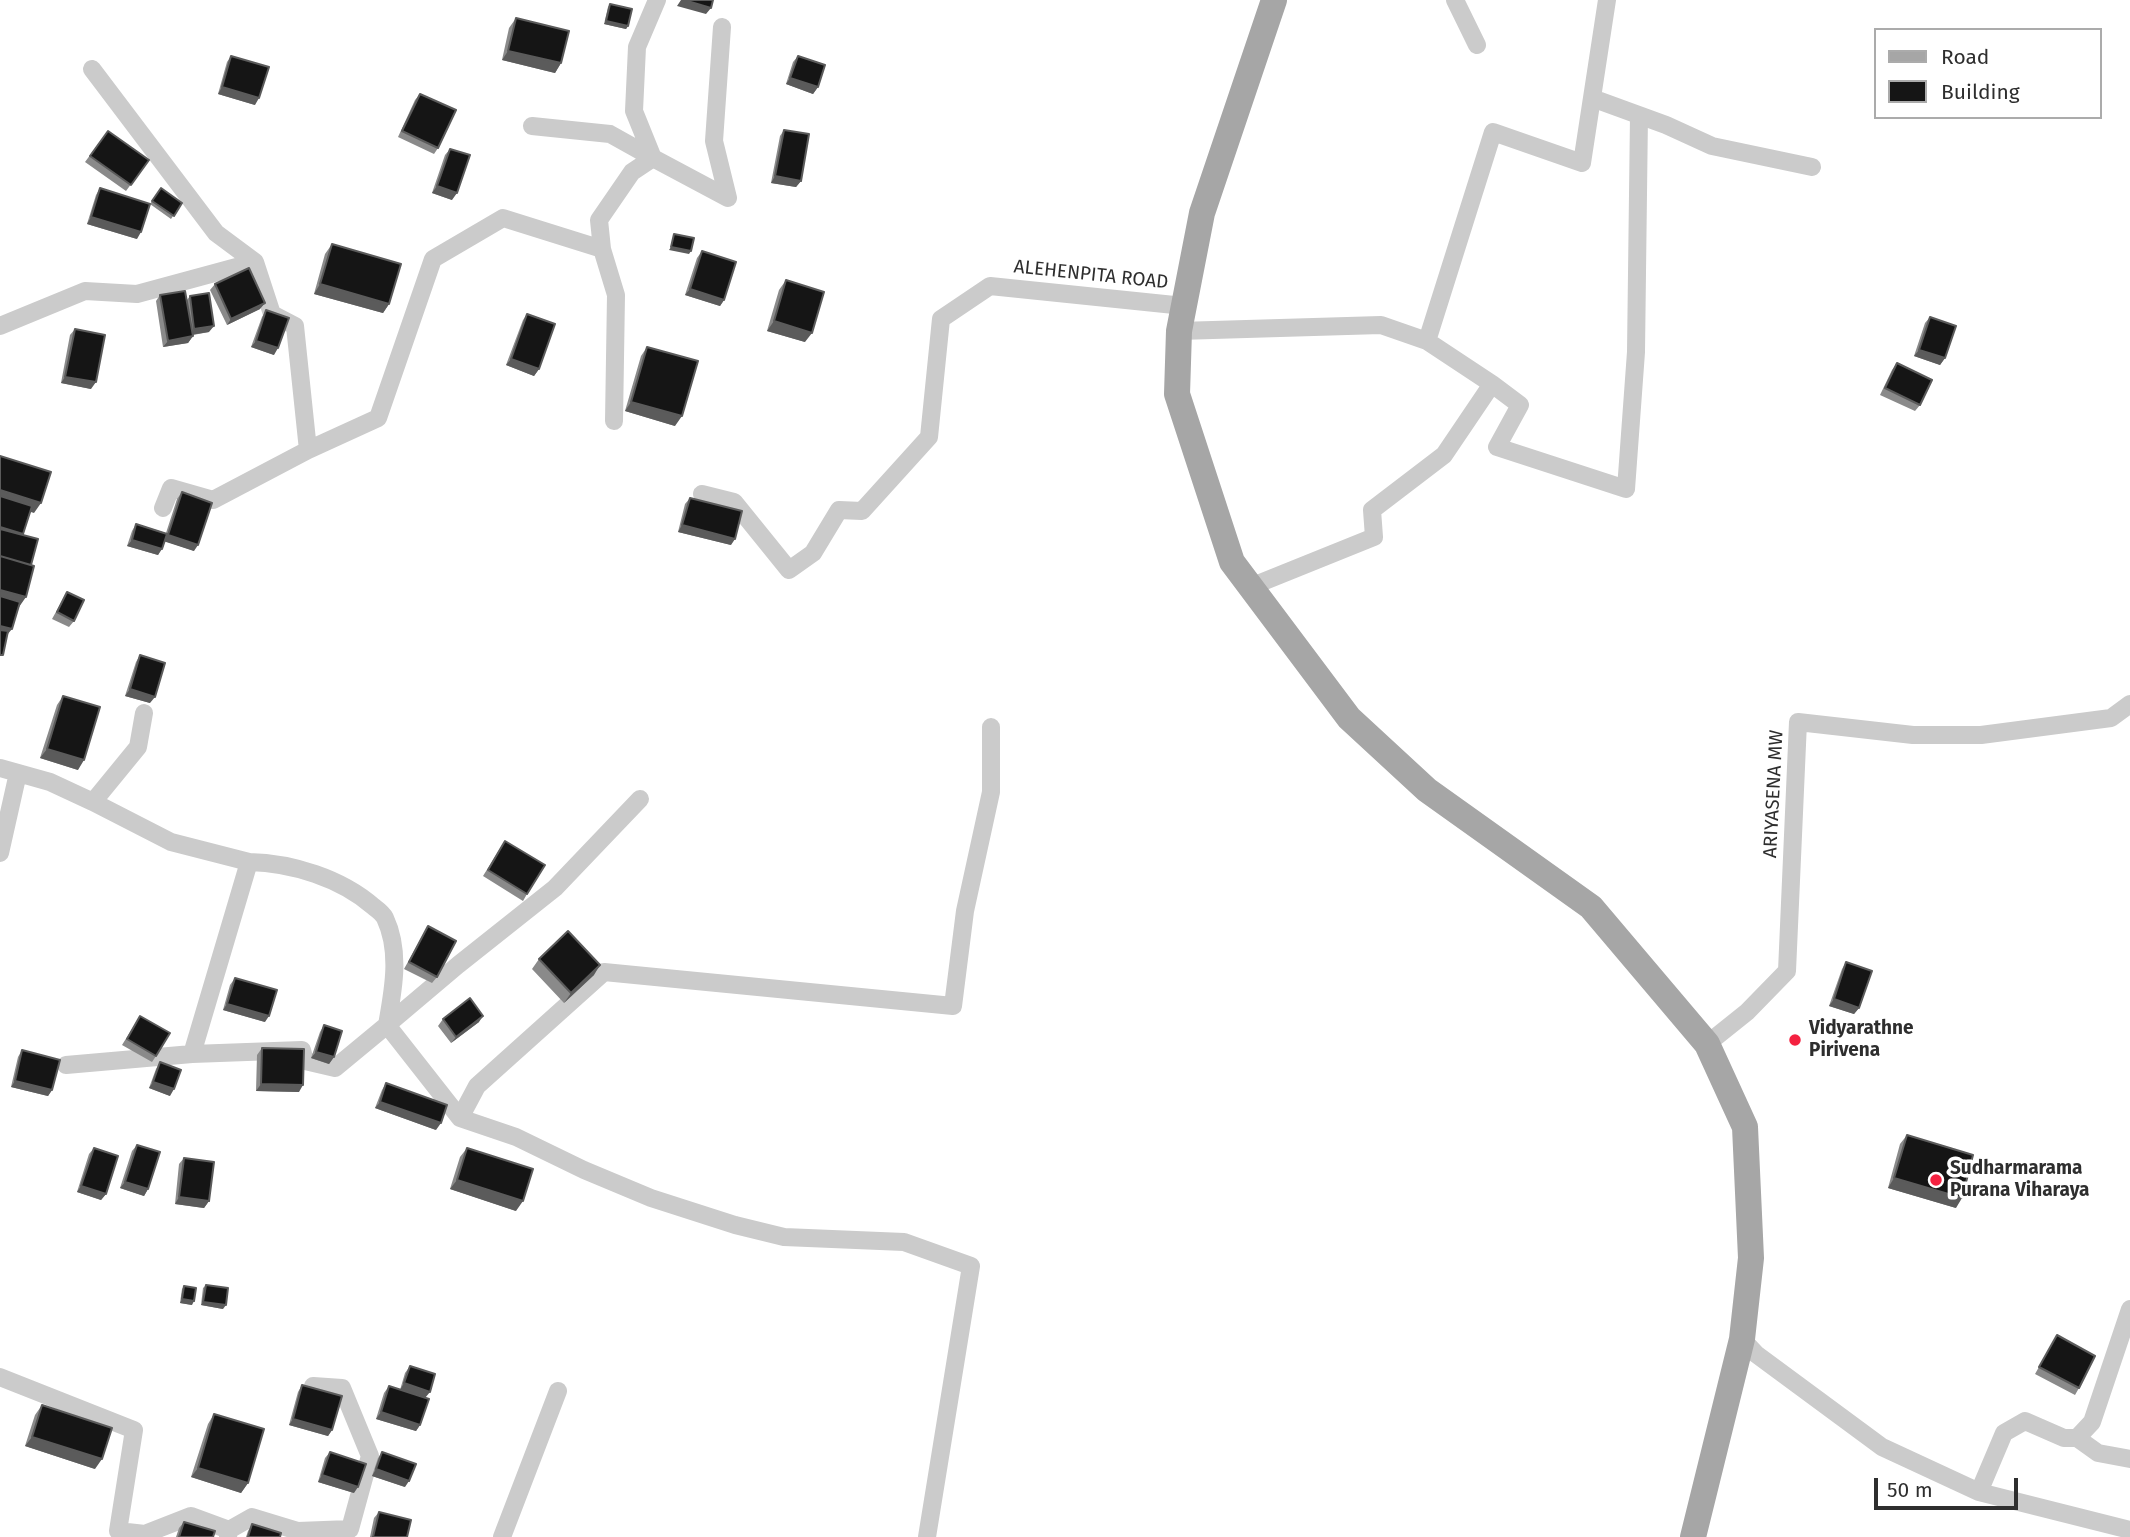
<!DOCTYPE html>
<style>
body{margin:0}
#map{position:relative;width:2130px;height:1537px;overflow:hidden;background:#fff;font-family:"Fira Sans",sans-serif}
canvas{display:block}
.legend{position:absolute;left:1874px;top:28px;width:228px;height:91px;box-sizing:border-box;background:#fff;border:2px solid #ababab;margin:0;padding:9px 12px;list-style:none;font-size:21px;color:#2e2e2e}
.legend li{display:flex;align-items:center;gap:14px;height:35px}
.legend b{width:35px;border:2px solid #ababab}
.scale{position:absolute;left:1874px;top:1478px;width:144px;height:32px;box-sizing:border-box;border:4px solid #2e2e2e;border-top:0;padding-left:9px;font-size:21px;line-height:24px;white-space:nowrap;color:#2e2e2e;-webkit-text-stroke:5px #fff;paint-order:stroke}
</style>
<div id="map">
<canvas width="2130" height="1537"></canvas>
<ul class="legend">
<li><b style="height:9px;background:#a6a6a6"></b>Road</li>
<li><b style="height:19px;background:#151515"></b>Building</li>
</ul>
<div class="scale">50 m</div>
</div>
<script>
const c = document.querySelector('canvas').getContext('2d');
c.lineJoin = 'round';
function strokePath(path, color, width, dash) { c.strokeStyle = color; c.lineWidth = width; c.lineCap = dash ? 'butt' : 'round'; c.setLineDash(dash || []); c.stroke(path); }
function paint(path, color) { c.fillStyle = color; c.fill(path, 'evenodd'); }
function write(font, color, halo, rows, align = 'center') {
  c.font = font + ' "Fira Sans",sans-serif'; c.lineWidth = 7; c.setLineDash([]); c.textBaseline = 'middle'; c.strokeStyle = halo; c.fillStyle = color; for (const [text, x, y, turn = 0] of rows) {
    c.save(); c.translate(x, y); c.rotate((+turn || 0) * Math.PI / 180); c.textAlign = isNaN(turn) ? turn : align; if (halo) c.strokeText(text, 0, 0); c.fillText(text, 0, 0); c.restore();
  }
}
strokePath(new Path2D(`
 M1455,0L1477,45
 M92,69L216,233L255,262
 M1592,98L1666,125L1712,146L1812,167
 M532,126L610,134L653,158
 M653,158L634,111L637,47L657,0
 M602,249L599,220L632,172L653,158L728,198L714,141L722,27
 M0,326L85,291L137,294L255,262L272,314L295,326L308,450L213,500L171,488L163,508
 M1179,331L1381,325L1427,341L1493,132L1582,163L1607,0
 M1427,341L1492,384L1520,405L1497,447L1626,489L1636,352L1639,115
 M308,450L378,418L433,259L503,218L602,249L616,295L614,421
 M702,494L734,502L789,570L813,553L839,510L862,511L929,437L941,319L990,286L1184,306
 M1250,587L1374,537L1372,510L1444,455L1492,384
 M144,713L138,747L93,802L171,842L249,862L192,1054L302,1050L305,1061L335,1068L387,1025C393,991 401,952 385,918C383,914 378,910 374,907C341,878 292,863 249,862
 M0,768L50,782L93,802
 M640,799L555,888L458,965L387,1025L460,1118L477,1086L604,972L953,1006L965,911L991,792V727
 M0,853L18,773
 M1707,1044L1747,1012L1787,971L1798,722L1913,735H1981L2111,718L2130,704
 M66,1065L192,1054
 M460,1118L516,1137L584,1170L651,1198L735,1225L784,1237L904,1242L971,1266L927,1537
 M1742,1339L1756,1354L1882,1447L1979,1492L2130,1530
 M0,1377L134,1430L118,1531L145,1534L191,1516L229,1530L228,1537
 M2077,1438L2098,1453L2130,1459
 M1979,1492L2004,1433L2025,1421L2064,1438H2077L2092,1422L2130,1309
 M229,1530L252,1517L298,1531L350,1529L370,1456L342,1388L313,1386
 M502,1537L558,1391`), '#cbcbcb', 18);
strokePath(new Path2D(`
 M1274,0L1202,213L1179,331L1177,394L1232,562L1349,718L1427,790L1591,907L1707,1044L1745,1127L1751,1258L1742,1339L1693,1537`), '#a6a6a6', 26);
paint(new Path2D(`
 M610,4L628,26L626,29L604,24L608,7Z
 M516,18L561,63L555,73L502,60L509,28Z
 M231,56L255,105L218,94L227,62Z
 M798,56L818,87L813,94L786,84L793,62Z
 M420,94L438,148L434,154L398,137L415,100Z
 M784,130L801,181L796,187L771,183L780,136Z
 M108,131L149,160L126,191L85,162Z
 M450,149L452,200L432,193L445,155Z
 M100,188L137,239L87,224L96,195Z
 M161,188L182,203L171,219L150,204Z
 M332,244L389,304L383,313L314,294L325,254Z
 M702,251L724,300L720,306L685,295L697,258Z
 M786,280L805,342L767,331L779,290Z
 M215,284L260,309L227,325L210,290Z
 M160,295L187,300L190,296L209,332L193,335V336L188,343L163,347L156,301Z
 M266,310L274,355L251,347L262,317Z
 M527,314L539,369L534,376L506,365L523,320Z
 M1930,317L1945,358L1940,365L1914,356L1925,323Z
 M75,329L91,389L61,383L70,335Z
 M647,347L675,426L625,411L641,356Z
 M1897,363L1920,405L1915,411L1880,395L1892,370Z
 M182,492L194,551L165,541L158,555L127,546L132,531L136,524L166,533L177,499Z
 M690,498L731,545L678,532L685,504Z
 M67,592L74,621L69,627L52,619Z
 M140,655L150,703L125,696L136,662Z
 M63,696L78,770L40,758L57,705Z
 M501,847L527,894L523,901L483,876Z
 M428,926L437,977L432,983L404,969Z
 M539,959L594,975L564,1003L532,969Z
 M1846,962L1859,1008L1854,1014L1829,1006L1842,969Z
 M235,978L265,1022L223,1010L230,985Z
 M140,1016L156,1056L152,1062L122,1045Z
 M443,1019L479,1022L451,1043L438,1026Z
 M324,1025L334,1057L329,1064L311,1058L320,1032Z
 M262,1048L299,1092L256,1091L257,1055Z
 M22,1050L52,1090L48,1096L11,1087L18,1057Z
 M160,1062L170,1096L149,1088L156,1069Z
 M386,1083L436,1130L375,1108L382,1090Z
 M1907,1135L1956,1208L1888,1188L1900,1144Z
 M137,1145L148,1189L144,1196L120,1188L132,1151Z
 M94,1148L106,1194L101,1200L77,1192L89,1154Z
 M467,1148L516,1211L450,1189L460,1157Z
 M184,1158L209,1201L204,1208L175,1204L179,1164Z
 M206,1285L223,1309L201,1305L203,1288Z
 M184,1286L192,1305L180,1303L182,1289Z
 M2057,1335L2079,1388L2075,1395L2035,1374Z
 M410,1366L425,1398L420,1425L416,1431L376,1419L384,1393L389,1386L400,1390L405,1373Z
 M302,1385L332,1430L328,1436L289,1425L298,1392Z
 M42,1405L95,1469L25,1446L35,1415Z
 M214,1414L248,1483L241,1493L191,1477L208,1424Z
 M330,1452L354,1493L318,1482L325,1458Z
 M382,1452L405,1487L372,1476L378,1458Z
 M379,1512L407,1537H370L374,1518Z
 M184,1522L213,1537H176L179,1528Z
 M252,1524L280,1537H246L248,1531Z`), '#8a8a8a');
paint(new Path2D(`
 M681,0H684L711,8L706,14L677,6Z
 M606,21L628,26L626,29L604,24Z
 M508,51L561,63L555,73L502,60Z
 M790,78L818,87L813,94L786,84Z
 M222,87L259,98L255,105L218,94Z
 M775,176L801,181L796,187L771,183Z
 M437,186L457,193L452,200L432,193Z
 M91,217L141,232L137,239L87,224Z
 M671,247L691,251L689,254L669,250Z
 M320,284L389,304L383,313L314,294Z
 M690,289L724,300L720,306L685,295Z
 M265,303L260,309L227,325L231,319Z
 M774,321L812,333L805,342L767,331Z
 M214,326L209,332L190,335L194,329Z
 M193,336L188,343L163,347L168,341Z
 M256,341L278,348L274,355L251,347Z
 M1919,350L1945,358L1940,365L1914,356Z
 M511,359L539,369L534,376L506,365Z
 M65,377L96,382L91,389L61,383Z
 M631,402L682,416L675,426L625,411Z
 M0,490L41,503L34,513L0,502Z
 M682,525L735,539L731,545L678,532Z
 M168,535L198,545L194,551L163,541Z
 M132,540L162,549L158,555L127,546Z
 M0,590L26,597L19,607L0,602Z
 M0,626L12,629L7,635L0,633Z
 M130,689L155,697L150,703L125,696Z
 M47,749L84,760L78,770L40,758Z
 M600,965L594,975L564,1003L571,993Z
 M1834,999L1859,1008L1854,1014L1829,1006Z
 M227,1004L269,1016L265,1022L223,1010Z
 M483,1016L479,1022L451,1043L456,1037Z
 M316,1052L334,1057L329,1064L311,1058Z
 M15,1081L52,1090L48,1096L11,1087Z
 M153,1082L174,1089L170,1096L149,1088Z
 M261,1084L303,1085L299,1092L256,1091Z
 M380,1102L441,1123L436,1130L375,1108Z
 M1894,1178L1962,1198L1956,1208L1888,1188Z
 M457,1180L523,1201L516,1211L450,1189Z
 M125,1182L148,1189L144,1196L120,1188Z
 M81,1186L106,1194L101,1200L77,1192Z
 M179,1197L209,1201L204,1208L175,1204Z
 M182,1299L194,1301L192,1305L180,1303Z
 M203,1302L226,1305L223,1309L201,1305Z
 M404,1383L430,1392L425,1398L400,1390Z
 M381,1412L420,1425L416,1431L376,1419Z
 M293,1419L332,1430L328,1436L289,1425Z
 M32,1437L102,1459L95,1469L25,1446Z
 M198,1468L248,1483L241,1493L191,1477Z
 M376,1469L409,1481L405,1487L372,1476Z
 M322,1475L358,1487L354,1493L318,1482Z`), '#5b5b5b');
const building = new Path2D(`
 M684,0H713L711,8Z
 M610,4L632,9L628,26L606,21Z
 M516,18L569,31L561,63L508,51Z
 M231,56L269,67L259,98L222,87Z
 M798,56L825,65L818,87L790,78Z
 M420,94L456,110L438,148L402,131Z
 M784,130L809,134L801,181L775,176Z
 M108,131L149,160L131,185L90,156Z
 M450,149L470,155L457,193L437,186Z
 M100,188L150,204L141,232L91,217Z
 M161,188L182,203L174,216L152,201Z
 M674,234L694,238L691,251L671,247Z
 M332,244L401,264L389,304L320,284Z
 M702,251L736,262L724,300L690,289Z
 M249,268L265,303L231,319L215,284Z
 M786,280L824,292L812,333L774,321Z
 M185,291L193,336L168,341L160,295Z
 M209,293L214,326L194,329L190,296Z
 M266,310L289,318L278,348L256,341Z
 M527,314L555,324L539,369L511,359Z
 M1930,317L1956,326L1945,358L1919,350Z
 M75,329L105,335L96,382L65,377Z
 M647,347L698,361L682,416L631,402Z
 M1897,363L1932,380L1920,405L1885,388Z
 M0,456L51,472L41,503L0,490Z
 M182,492L212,503L198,545L168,535Z
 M0,496L32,506L23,534L0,527Z
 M690,498L742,511L735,539L682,525Z
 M136,524L167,534L162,549L132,540Z
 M0,529L38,539L31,565L0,556Z
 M0,556L34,566L26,597L0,590Z
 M67,592L84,600L74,621L57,612Z
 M0,596L20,602L12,629L0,626Z
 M0,630L8,631L3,655H0Z
 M140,655L165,663L155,697L130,689Z
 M63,696L100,707L84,760L47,749Z
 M505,841L545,865L527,894L488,870Z
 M428,926L456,941L437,977L409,962Z
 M568,931L600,965L571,993L539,959Z
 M1846,962L1872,971L1859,1008L1834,999Z
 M235,978L277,990L269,1016L227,1004Z
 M470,998L483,1016L456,1037L443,1019Z
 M140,1016L170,1033L156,1056L127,1039Z
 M324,1025L342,1031L334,1057L316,1052Z
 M262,1048L304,1049L303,1085L261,1084Z
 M22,1050L60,1060L52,1090L15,1081Z
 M160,1062L181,1070L174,1089L153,1082Z
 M386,1083L447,1105L441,1123L380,1102Z
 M1907,1135L1973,1155L1962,1198L1894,1178Z
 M137,1145L160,1152L148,1189L125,1182Z
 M94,1148L118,1156L106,1194L81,1186Z
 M467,1148L533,1169L523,1201L457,1180Z
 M184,1158L214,1162L209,1201L179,1197Z
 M206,1285L228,1288L226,1305L203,1302Z
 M184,1286L196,1288L194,1301L182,1299Z
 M2057,1335L2095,1356L2079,1388L2039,1367Z
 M410,1366L435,1374L430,1392L404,1383Z
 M302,1385L342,1396L332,1430L293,1419Z
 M389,1386L429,1399L420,1425L381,1412Z
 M42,1405L112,1428L102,1459L32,1437Z
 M214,1414L264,1429L248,1483L198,1468Z
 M330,1452L366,1464L358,1487L322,1475Z
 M382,1452L416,1464L409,1481L376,1469Z
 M379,1512L411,1520L407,1537H373Z
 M184,1522L215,1531L213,1537H179Z
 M252,1524L281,1533L280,1537H248Z`);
paint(building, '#151515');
strokePath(building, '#5b5b5b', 2);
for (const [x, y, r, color] of [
 [1795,1040,7,"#f42140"],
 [1936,1180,7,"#f42140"]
]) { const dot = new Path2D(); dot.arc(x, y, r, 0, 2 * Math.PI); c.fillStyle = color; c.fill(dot); strokePath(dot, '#fff', 2.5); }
write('19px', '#2e2e2e', '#fff', [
 ["ALEHENPITA ROAD",1091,275,6],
 ["ARIYASENA MW",1774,794,-87]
]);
write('bold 19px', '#2e2e2e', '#fff', [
 ["Vidyarathne",1809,1029],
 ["Pirivena",1809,1051],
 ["Sudharmarama",1950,1169],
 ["Purana Viharaya",1950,1191]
], 'left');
</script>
